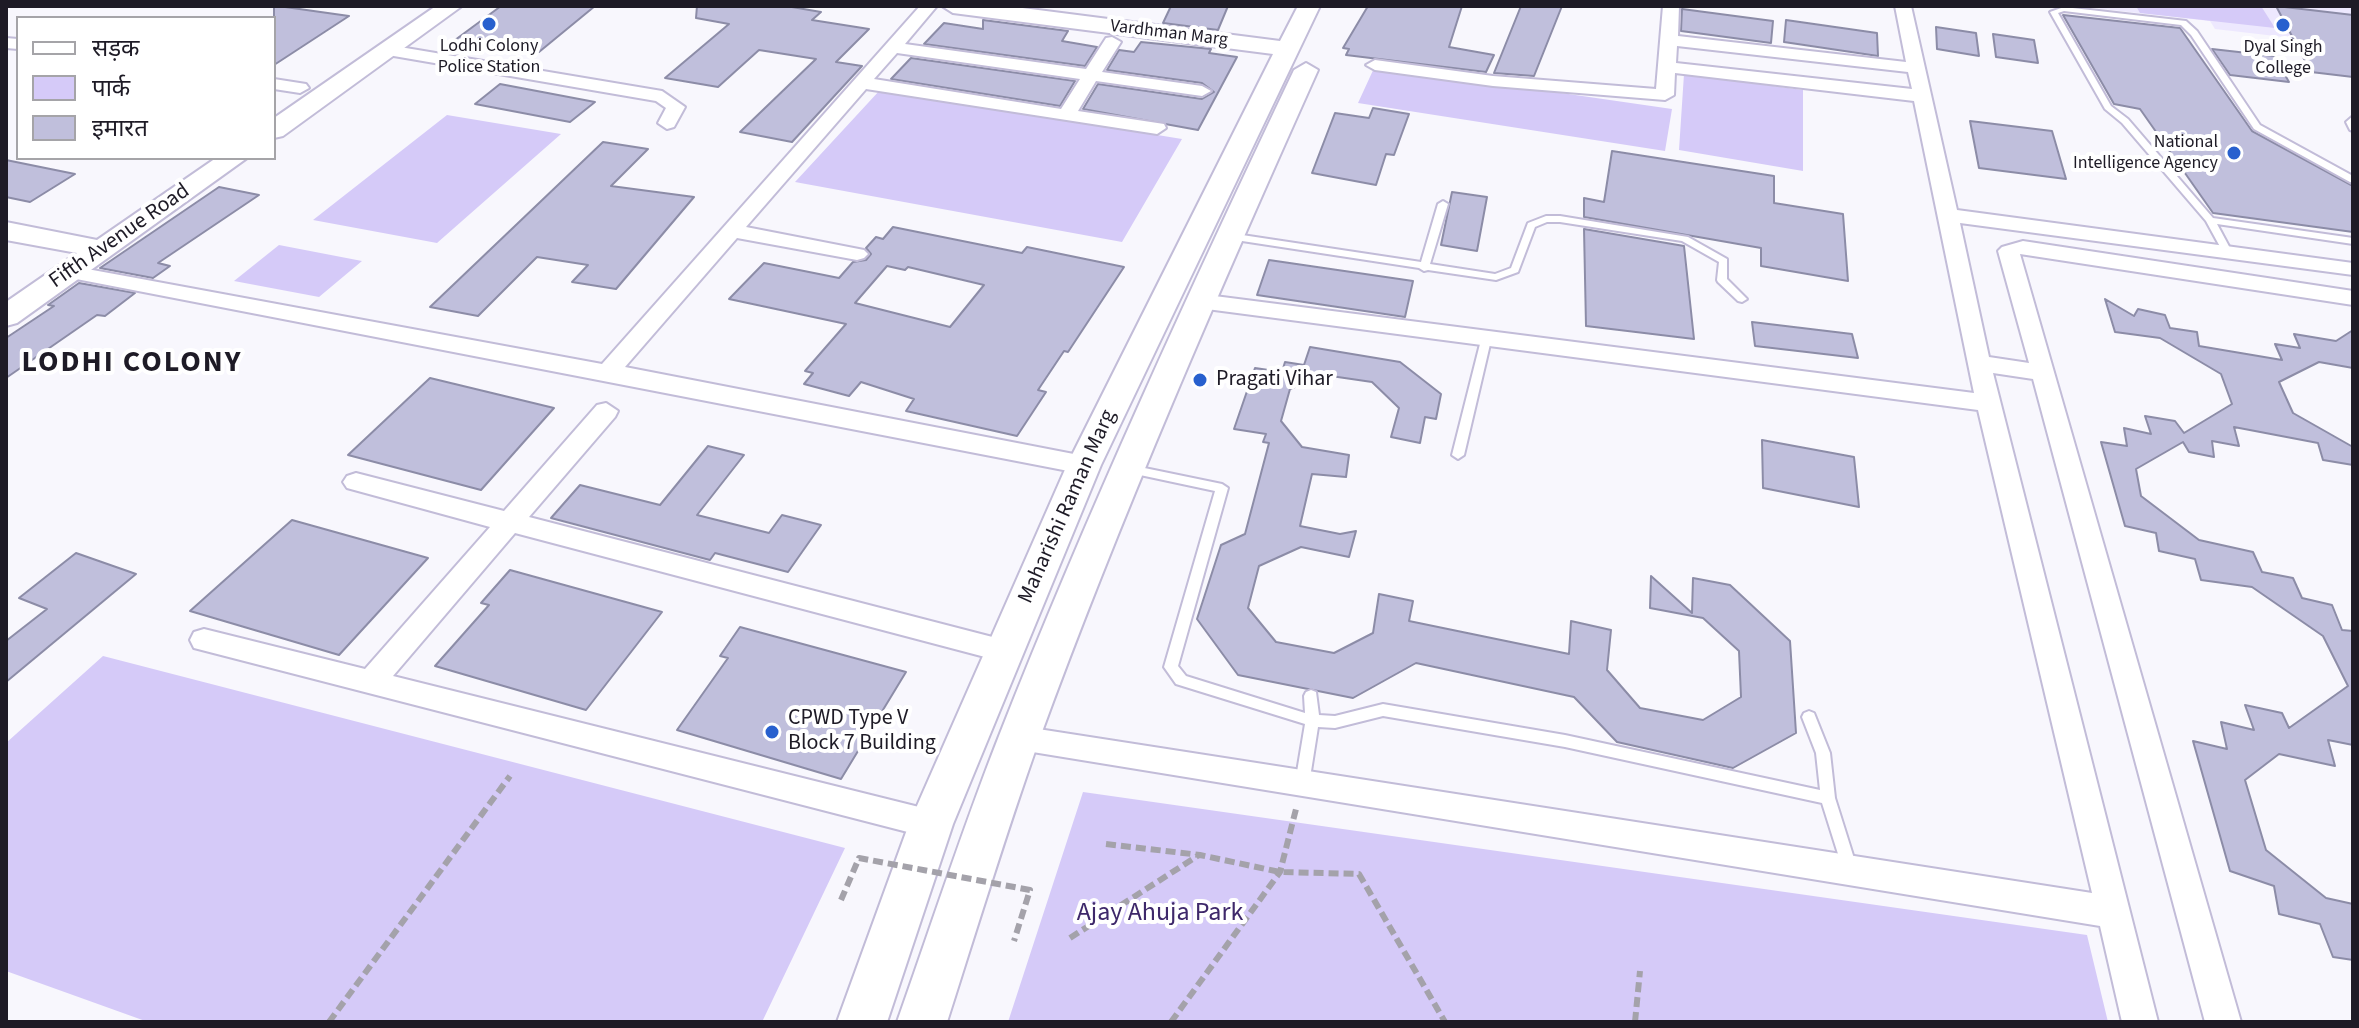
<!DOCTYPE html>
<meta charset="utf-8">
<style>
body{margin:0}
#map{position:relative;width:2359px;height:1028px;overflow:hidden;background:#f8f7fd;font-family:"Source Sans 3","Noto Sans Devanagari",sans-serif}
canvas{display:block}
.frame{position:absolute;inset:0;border:8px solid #1e1b26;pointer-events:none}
.legend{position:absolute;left:16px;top:16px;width:260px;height:144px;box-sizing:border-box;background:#fff;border:2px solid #a5a4a8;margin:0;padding:10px 14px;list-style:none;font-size:24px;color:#1e1b26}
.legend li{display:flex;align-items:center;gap:16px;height:40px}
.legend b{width:40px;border:2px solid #a5a4a8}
</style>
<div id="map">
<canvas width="2359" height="1028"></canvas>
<div class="frame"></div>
<ul class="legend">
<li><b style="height:10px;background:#fff"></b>सड़क</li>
<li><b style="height:22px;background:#d5caf8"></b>पार्क</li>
<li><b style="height:22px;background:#c0bfdc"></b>इमारत</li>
</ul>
</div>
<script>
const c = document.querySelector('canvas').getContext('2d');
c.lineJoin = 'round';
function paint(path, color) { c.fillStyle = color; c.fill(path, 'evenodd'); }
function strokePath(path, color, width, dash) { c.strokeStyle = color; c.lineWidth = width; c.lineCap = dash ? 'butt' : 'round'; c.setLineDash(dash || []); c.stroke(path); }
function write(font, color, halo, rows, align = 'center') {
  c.font = font + ' "Source Sans 3",sans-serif'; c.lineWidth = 8; c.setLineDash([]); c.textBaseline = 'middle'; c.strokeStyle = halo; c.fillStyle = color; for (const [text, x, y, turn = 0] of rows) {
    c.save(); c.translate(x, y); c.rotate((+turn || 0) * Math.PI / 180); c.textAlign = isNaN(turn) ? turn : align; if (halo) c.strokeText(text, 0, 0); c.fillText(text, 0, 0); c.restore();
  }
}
paint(new Path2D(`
 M2075,6H2353V45L2215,29L2210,21Z`), '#ede8fe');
paint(new Path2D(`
 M2136,6H2261L2275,28L2140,13Z
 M1375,66L1672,109L1665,151L1358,103Z
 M1684,74L1803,90V171L1679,150Z
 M880,90L1182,139L1122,242L795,182Z
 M447,115L561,134L437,243L313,220Z
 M279,245L362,261L319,297L234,281Z
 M103,656L845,848L762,1022H148L6,971V743Z
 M1083,792L2087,935L2108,1022H1008Z`), '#d5caf8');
const building = new Path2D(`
 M274,6H278L349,16L274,65Z
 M501,6H595L539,52L455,40Z
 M697,6H786L821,12L812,20L869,29L836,62L862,66L792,142L740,132L816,59L759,50L718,87L665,78L729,24L696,18Z
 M1171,6H1228L1218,30L1163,23Z
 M1368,6H1462L1449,47L1494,55L1486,72L1346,55L1349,49L1343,48Z
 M1521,6H1562L1534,76L1494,73Z
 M2276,6L2353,15V77L2311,72Z
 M1682,9L1773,21L1771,43L1681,31Z
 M2063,15L2180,28L2252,131L2353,186V232L2213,213L2140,109L2114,104Z
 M983,20L1068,31L1062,41L1097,47L1085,66L924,44L944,23L983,29Z
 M1786,20L1877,33L1878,56L1784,42Z
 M1936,27L1976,33L1979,56L1937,49Z
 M1993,34L2034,40L2038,63L1996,57Z
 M1141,42L1211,49L1209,53L1237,57L1198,130L1083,109L1098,84L1202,99L1214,92L1202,83L1107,70L1119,50L1134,52Z
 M2212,49L2274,56L2289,82L2230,75Z
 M911,58L1075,81L1060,106L891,79Z
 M500,84L595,102L570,122L475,104Z
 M1373,108L1409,114L1394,155L1386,154L1376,185L1312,173L1335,113L1369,118Z
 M1970,121L2052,131L2066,179L1979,168Z
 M603,142L648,149L611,186L694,197L616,289L572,282L588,265L537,257L478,316L430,307Z
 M1612,151L1774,176V203L1843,214L1848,281L1761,266V248L1584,217V198L1604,202Z
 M6,160L75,174L30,202L6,197Z
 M219,187L259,195L158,263L170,266L153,278L100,268Z
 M1452,192L1487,197L1477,251L1441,245Z
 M893,227L1022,253L1027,247L1124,267L1068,352L1064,351L1038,390L1046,392L1017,436L906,411L914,399L861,382L849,396L804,384L813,373L805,371L846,324L729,299L764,263L839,278L853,262L866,260L871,254L866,248L876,237L883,239ZM887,266L905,270L908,267L984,285L950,327L855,303Z
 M1584,229L1684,246L1694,339L1586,326Z
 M1269,260L1413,281L1405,317L1257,295Z
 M79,283L135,293L105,316L97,315L6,378V338L54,306L48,305Z
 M2105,299L2134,316L2138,309L2165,315L2170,328L2197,332L2199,346L2282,360L2275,344L2300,348L2294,334L2336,341L2353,330V368L2319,362L2279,382L2293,413L2353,447V465L2323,460L2318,443L2234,427L2239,446L2212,441L2214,457L2189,452L2183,442L2136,469L2141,496L2199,540L2253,552L2262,572L2293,578L2302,598L2332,605L2342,630L2353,631V745L2328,740L2335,766L2279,754L2245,780L2266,850L2326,898L2353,904V960L2333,957L2320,924L2279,914L2274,886L2230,871L2193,741L2227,749L2221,722L2254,730L2245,705L2282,713L2289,728L2348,686L2323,636L2252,587L2201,580L2195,559L2159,551L2156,533L2125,526L2101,442L2127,446L2124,428L2151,434L2145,416L2175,421L2184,433L2232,404L2221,374L2160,338L2115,332Z
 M1752,322L1852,334L1858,358L1755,346Z
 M1310,347L1400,362L1441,394L1436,419L1425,417L1420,443L1391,437L1399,408L1372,382L1324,375L1290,389L1281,421L1302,447L1349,455L1346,477L1312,474L1300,526L1340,534L1356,531L1349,557L1301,547L1259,566L1248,608L1276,642L1334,653L1373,633L1379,594L1413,601L1409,621L1569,654L1571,621L1611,630L1607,670L1640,708L1703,720L1741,697L1739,651L1703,618L1650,608L1651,576L1692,613L1693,578L1730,585L1790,641L1796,733L1733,768L1617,742L1574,697L1416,663L1353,698L1238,675L1197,619L1221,545L1245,534L1269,443L1263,442L1266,434L1234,429L1255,368L1282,372L1285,362L1304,365Z
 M430,378L554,408L481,490L348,455Z
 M1762,440L1854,457L1859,507L1763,488Z
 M708,446L744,455L697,515L769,533L782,515L821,525L788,572L715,553L710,560L551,518L580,485L660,505Z
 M292,520L428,558L339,655L190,611Z
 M76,553L136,574L6,682V641L47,609L19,598Z
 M510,570L662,612L586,710L435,666L489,605L481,603Z
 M740,627L906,672L841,779L677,730L728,658L720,656Z`);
paint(building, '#c0bfdc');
strokePath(building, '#8c8ca7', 2);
const lane = new Path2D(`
 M2064,7L2186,21L2197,31L2260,125L2353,176V183L2350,182L2254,129L2191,35L2181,25L2064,11L2058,13L2111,106L2128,119L2213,218L2353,238V244L2217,224L2232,252L2227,255L2224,254L2206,221L2122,123L2105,109L2050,12Z
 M2353,116V131L2350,130L2346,122Z
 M1443,201L1448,204L1430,264L1495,274L1511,268L1528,223L1546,216H1560L1688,237L1727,259V279L1747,299L1742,302L1738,301L1718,282L1717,280L1719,262L1682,241L1560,222H1547L1535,227L1518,272L1496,280L1428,270L1424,271L1419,268L1229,239L1224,236L1229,233L1421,262L1438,204Z
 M1486,337L1491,340L1464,455L1458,459L1452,455L1481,340Z
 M1130,465L1222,484L1228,488L1178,666L1186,676L1305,713L1304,696L1306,692L1311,690L1316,692L1319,715L1335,716L1383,704L1565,735L1820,790L1816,753L1802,717L1804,713L1809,711L1814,713L1830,753L1835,798L1857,868L1854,873L1849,875L1844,873L1822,803L1565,747L1383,716L1335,728L1318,727L1309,784L1307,788L1302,790L1297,788L1295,784L1305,724L1176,684L1164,667L1215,491L1126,472L1124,469Z`);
const street = new Path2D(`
 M920,6H937L905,44L1086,69L1106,38L1112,37L1121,42L1102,72L1202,86L1211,91L1202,96L1096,81L1078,111L1164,124L1166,128L1157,134L866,89L746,227L864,250L868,254L864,258L857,260L737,238L625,367L1084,456L1093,459L1097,465L1093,471L1084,474L71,278L60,272L71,266L602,364ZM897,53L1080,79L1061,109L874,79Z
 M1663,6H1679L1678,36L1906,62L1895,6H1911L1957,210L2353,263V275L1960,223L1989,357L2029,363L1998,251L2002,247L2023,241L2353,291V305L2020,254L2241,1022H2205L2033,379L1993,373L2158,1022H2122L2100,926L1008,748L1004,739L1008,730L1019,726L2092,893L1978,410L1199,308L1188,301L1199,294L1974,393L1914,101L1675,73L1674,95L1665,100L1493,86L1375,70L1366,65L1375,60L1493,76L1656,89ZM1677,46L1908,72L1912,89L1676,63Z
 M6,38L18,39V49L6,48Z
 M388,45L662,91L685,107L674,127L667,129L658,123L666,108L656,101L382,54L379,50Z
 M274,79L306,84L309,88L300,93L274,89Z
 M606,403L618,411L615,417L529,517L1004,640L1014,643L1018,651L1014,659L1004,662L515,533L393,676L931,810L942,814L947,824L942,834L931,838L194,648L190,640L194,632L204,629L365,669L490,527L347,488L343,482L347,476L356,473L504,511L597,405Z`);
const secondary = new Path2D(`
 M436,6H462L283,136L274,138V118Z
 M942,6H1007L1280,41L1298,6H1320L1101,465L953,824L887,1022H837L909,824L1067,465L1273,54L953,13Z
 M1306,63L1318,70C1219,291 1122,513 1039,740C1006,833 977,928 947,1022H897C931,926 962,830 999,736C1088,510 1190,289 1294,70Z
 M216,158H247L17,323L6,326V302L77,253L6,240V222L97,240Z`);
strokePath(lane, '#c2bcd8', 4);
strokePath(street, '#c2bcd8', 4);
strokePath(secondary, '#c2bcd8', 4);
strokePath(new Path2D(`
 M1106,844L1200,855L1280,872L1359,874L1445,1022
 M1070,938L1199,855
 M329,1022L510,776
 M1171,1022L1280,872L1296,809
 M1635,1022L1640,971`), '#a4a2aa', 6, [10, 5]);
paint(lane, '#fff');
paint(street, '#fff');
paint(secondary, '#fff');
strokePath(new Path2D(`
 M841,900L859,858L1030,890L1014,941`), '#a4a2aa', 6, [10, 5]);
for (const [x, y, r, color] of [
 [489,24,8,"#2860ce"],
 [2283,25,8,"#2860ce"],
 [2234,153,8,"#2860ce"],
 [1200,380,8,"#2860ce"],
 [772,732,8,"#2860ce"]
]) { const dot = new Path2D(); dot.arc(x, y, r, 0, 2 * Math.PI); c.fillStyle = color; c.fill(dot); strokePath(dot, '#fff', 3); }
write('18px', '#1e1b26', '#fff', [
 ["Vardhman Marg",1169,34,7]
]);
write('18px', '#1e1b26', '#fff', [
 ["Lodhi Colony",489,47],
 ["Police Station",489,68],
 ["Dyal Singh",2283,48],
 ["College",2283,69],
 ["National",2218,143,"right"],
 ["Intelligence Agency",2218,164,"right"]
]);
write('22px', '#1e1b26', '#fff', [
 ["Fifth Avenue Road",120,237,-35],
 ["Maharishi Raman Marg",1068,507,-66]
]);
write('22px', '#1e1b26', '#fff', [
 ["Pragati Vihar",1216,380],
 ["CPWD Type V",788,719],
 ["Block 7 Building",788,744]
], 'left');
write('26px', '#3e286a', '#fff', [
 ["Ajay Ahuja Park",1160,914]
]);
c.letterSpacing = '2px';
write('bold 30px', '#1e1b26', '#fff', [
 ["LODHI COLONY",132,364]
]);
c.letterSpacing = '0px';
</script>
